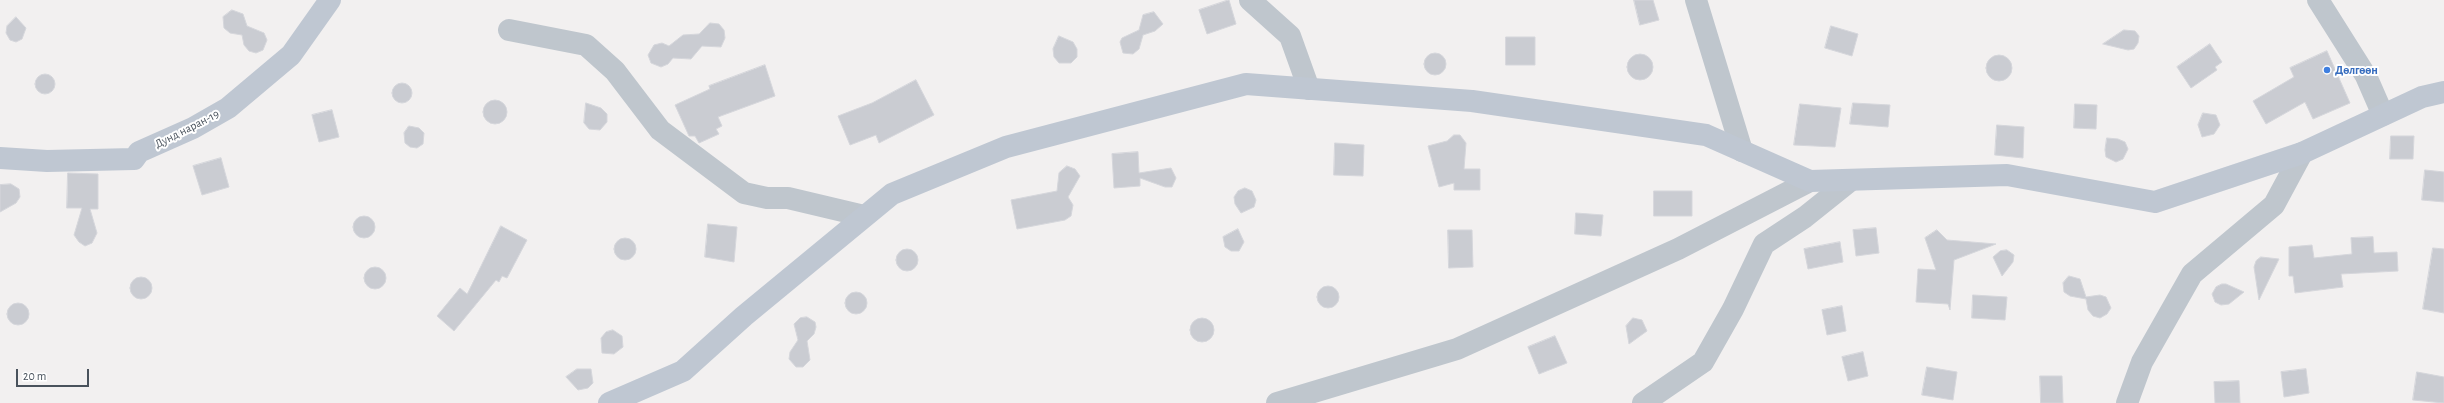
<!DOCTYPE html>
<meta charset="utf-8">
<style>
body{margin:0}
#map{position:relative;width:2444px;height:403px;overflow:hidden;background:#f2f0f0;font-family:"Alegreya Sans",sans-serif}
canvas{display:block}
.scale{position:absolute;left:16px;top:369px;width:73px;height:18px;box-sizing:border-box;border:2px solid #49525c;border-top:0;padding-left:5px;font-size:12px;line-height:14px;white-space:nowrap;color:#49525c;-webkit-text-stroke:3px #fff;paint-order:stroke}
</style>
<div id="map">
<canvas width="2444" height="403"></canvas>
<div class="scale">20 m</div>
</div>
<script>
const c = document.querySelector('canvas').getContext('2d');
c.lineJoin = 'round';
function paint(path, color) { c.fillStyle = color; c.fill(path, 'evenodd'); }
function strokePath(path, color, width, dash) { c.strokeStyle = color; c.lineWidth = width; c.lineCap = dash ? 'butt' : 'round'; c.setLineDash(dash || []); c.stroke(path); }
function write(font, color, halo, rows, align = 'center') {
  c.font = font + ' "Alegreya Sans",sans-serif'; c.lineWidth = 4; c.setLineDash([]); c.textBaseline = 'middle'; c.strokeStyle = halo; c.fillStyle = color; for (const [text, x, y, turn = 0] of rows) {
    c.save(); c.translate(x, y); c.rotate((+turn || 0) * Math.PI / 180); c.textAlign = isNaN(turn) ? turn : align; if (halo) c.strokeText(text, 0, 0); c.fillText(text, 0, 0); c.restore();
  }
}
const building = new Path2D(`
 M1229,0L1236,24L1207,34L1199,10Z
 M1634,0H1653L1659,20L1640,25Z
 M232,10L243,14L247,26L264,33L267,40L263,50L256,53L249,51L244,45L242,35L230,33L224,28L223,17Z
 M1154,12L1163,24L1155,31L1143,35L1139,49L1133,54L1123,53L1120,42L1122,38L1139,30L1143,15Z
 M16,17L26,28L22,39L16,42L10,40L6,33L7,26Z
 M710,23L719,24L724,30L725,38L721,47L702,46L691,59L673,58L668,64L661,67L651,63L648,55L654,45L662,43L669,46L683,35L699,34Z
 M1831,26L1858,34L1852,56L1825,48Z
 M2124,30L2135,31L2139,36L2138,43L2134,49L2128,50L2103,44Z
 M1059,36L1073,42L1077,49V57L1071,63H1059L1054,57L1053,49Z
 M1506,37H1535V65H1506Z
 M2210,44L2222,62L2215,67L2217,70L2191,88L2177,67Z
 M2327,51L2350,103L2313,119L2305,102L2266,124L2253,101L2294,77L2290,68Z
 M1424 64a11 11 0 1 1 22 0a11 11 0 1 1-22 0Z
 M1627 67a13 13 0 1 1 26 0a13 13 0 1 1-26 0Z
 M1986 68a13 13 0 1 1 26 0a13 13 0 1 1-26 0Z
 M765,65L775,96L718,117L722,126L716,129L719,134L699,143L695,136H689L675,105L710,89L709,86Z
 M35 84a10 10 0 1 1 20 0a10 10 0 1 1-20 0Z
 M916,80L934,115L879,143L876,135L850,145L838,116L872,103Z
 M392 93a10 10 0 1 1 20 0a10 10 0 1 1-20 0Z
 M483 112a12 12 0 1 1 24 0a12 12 0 1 1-24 0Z
 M586,103L601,108L607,114V122L600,130L589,129L584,123Z
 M1853,103L1890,105L1888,127L1850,124Z
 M1800,104L1841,108L1835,147L1794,145Z
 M2075,104L2097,105L2096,129L2074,128Z
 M332,110L339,137L319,142L312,115Z
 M2203,113L2216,115L2220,125L2214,134L2202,137L2198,125Z
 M1997,125L2024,127L2023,158L1995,155Z
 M409,126L419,128L424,133L423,144L417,148L410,147L405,143L404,133Z
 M1454,135H1460L1466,143L1464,169H1480V190H1454V183L1439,187L1428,146L1447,141Z
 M2391,136H2414L2413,159H2390Z
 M2107,138L2118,139L2125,142L2128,149L2123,159L2116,162L2106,157L2105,150Z
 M1335,143L1364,145L1363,176L1334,175Z
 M1138,152L1139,173L1171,168L1176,178L1172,187H1165L1140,178V186L1114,188L1112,154Z
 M221,158L229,187L202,195L193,166Z
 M1067,166L1075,169L1080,176L1068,197L1073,205L1071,216L1065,220L1017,229L1011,200L1057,191L1059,173Z
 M2425,170L2444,172V202L2422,200Z
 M68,173L98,174V209H90L97,233L92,243L85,246L79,242L74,235L82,208H67Z
 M11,184L19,189L20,197L16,203L0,212V185Z
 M1245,188L1252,191L1256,200L1254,207L1241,213L1235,204L1234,197L1238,191Z
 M1654,191H1692V216H1654Z
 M1576,213L1603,215L1601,236L1575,234Z
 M353 227a11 11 0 1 1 22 0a11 11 0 1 1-22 0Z
 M708,224L737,227L734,262L705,257Z
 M501,226L527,240L507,278L502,276L499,282L496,280L454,331L437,316L460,288L467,294Z
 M1876,228L1879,253L1856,256L1853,230Z
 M1238,229L1244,242L1239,251H1231L1225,247L1223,237Z
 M1448,230H1472L1473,267L1449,268Z
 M1937,230L1947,240L1996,244L1954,260L1950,310L1948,304L1916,302L1918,269L1936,270L1925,238Z
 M2373,237L2374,253L2397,252L2398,271L2341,274L2343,287L2295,293L2293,276H2289V247L2312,245L2314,258L2352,254L2351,238Z
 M614 249a11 11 0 1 1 22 0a11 11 0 1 1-22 0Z
 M1840,242L1843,262L1808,269L1804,249Z
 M2433,248L2444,249V313L2423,309Z
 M896 260a11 11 0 1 1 22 0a11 11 0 1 1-22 0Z
 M2007,250L2014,255L2013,262L2002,276L1993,257L2000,251Z
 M2261,257L2279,259L2259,300L2254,267L2256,261Z
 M364 278a11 11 0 1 1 22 0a11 11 0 1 1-22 0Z
 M2069,276L2080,279L2086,297L2100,295L2106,297L2111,308L2107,314L2100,318L2093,316L2088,310L2086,299L2070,296L2064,292L2063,283Z
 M130 288a11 11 0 1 1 22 0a11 11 0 1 1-22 0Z
 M2222,284H2226L2244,292L2229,304L2221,305L2215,302L2212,294L2216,287Z
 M1317 297a11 11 0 1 1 22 0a11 11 0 1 1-22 0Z
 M845 303a11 11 0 1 1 22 0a11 11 0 1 1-22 0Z
 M1973,295L2007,297L2005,320L1972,318Z
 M7 314a11 11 0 1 1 22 0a11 11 0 1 1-22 0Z
 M1842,306L1846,331L1827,335L1822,310Z
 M807,317L815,322L816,327L814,334L807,341L810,360L803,367H796L789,359L790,352L798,340L794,324L800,318Z
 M1633,318L1642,320L1647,331L1629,344L1626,326Z
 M1190 330a12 12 0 1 1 24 0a12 12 0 1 1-24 0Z
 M613,330L622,336L623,347L614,354L602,353L601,338L606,332Z
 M1555,336L1567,363L1539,374L1528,347Z
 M1863,352L1868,376L1848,381L1842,357Z
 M1927,367L1957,372L1953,400L1922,395Z
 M577,369H591L593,383L588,388L578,390L566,377Z
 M2306,369L2309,393L2284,397L2281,372Z
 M2417,372L2444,377V403L2413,400Z
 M2040,376H2062L2063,403H2041Z
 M2239,381L2240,403H2215L2214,382Z`);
paint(building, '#caccd2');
strokePath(building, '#d5d6db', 1);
strokePath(new Path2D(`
 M1250,0L1290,36L1309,89
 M1696,0L1742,151
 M2318,0L2366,76L2383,115
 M509,30L586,45L615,71L660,130L744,193L767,198H788L864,216
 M1277,403L1457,349L1678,249L1810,181
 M1643,403L1703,362L1733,309L1764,244L1805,217L1850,181
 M2127,403L2142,362L2192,274L2274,205L2302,153`), '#bfc6cd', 22);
strokePath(new Path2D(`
 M0,158L47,161L134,159L139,152L193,128L228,108L291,55L330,0
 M609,403L683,371L744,316L892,194L1006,147L1246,84L1472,101L1706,135L1810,181L2007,175L2155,202L2302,153L2422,97L2444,92`), '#bfc7d2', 22);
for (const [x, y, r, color] of [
 [2327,70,4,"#3f7fe0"]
]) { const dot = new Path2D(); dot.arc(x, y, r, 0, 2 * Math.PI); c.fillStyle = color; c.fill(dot); strokePath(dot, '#fff', 1.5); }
write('bold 12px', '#366cbe', '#fff', [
 ["Дөлгөөн",2335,70]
], 'left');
write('12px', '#49525c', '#fff', [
 ["Дунд наран-19",187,129,-27]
]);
</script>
